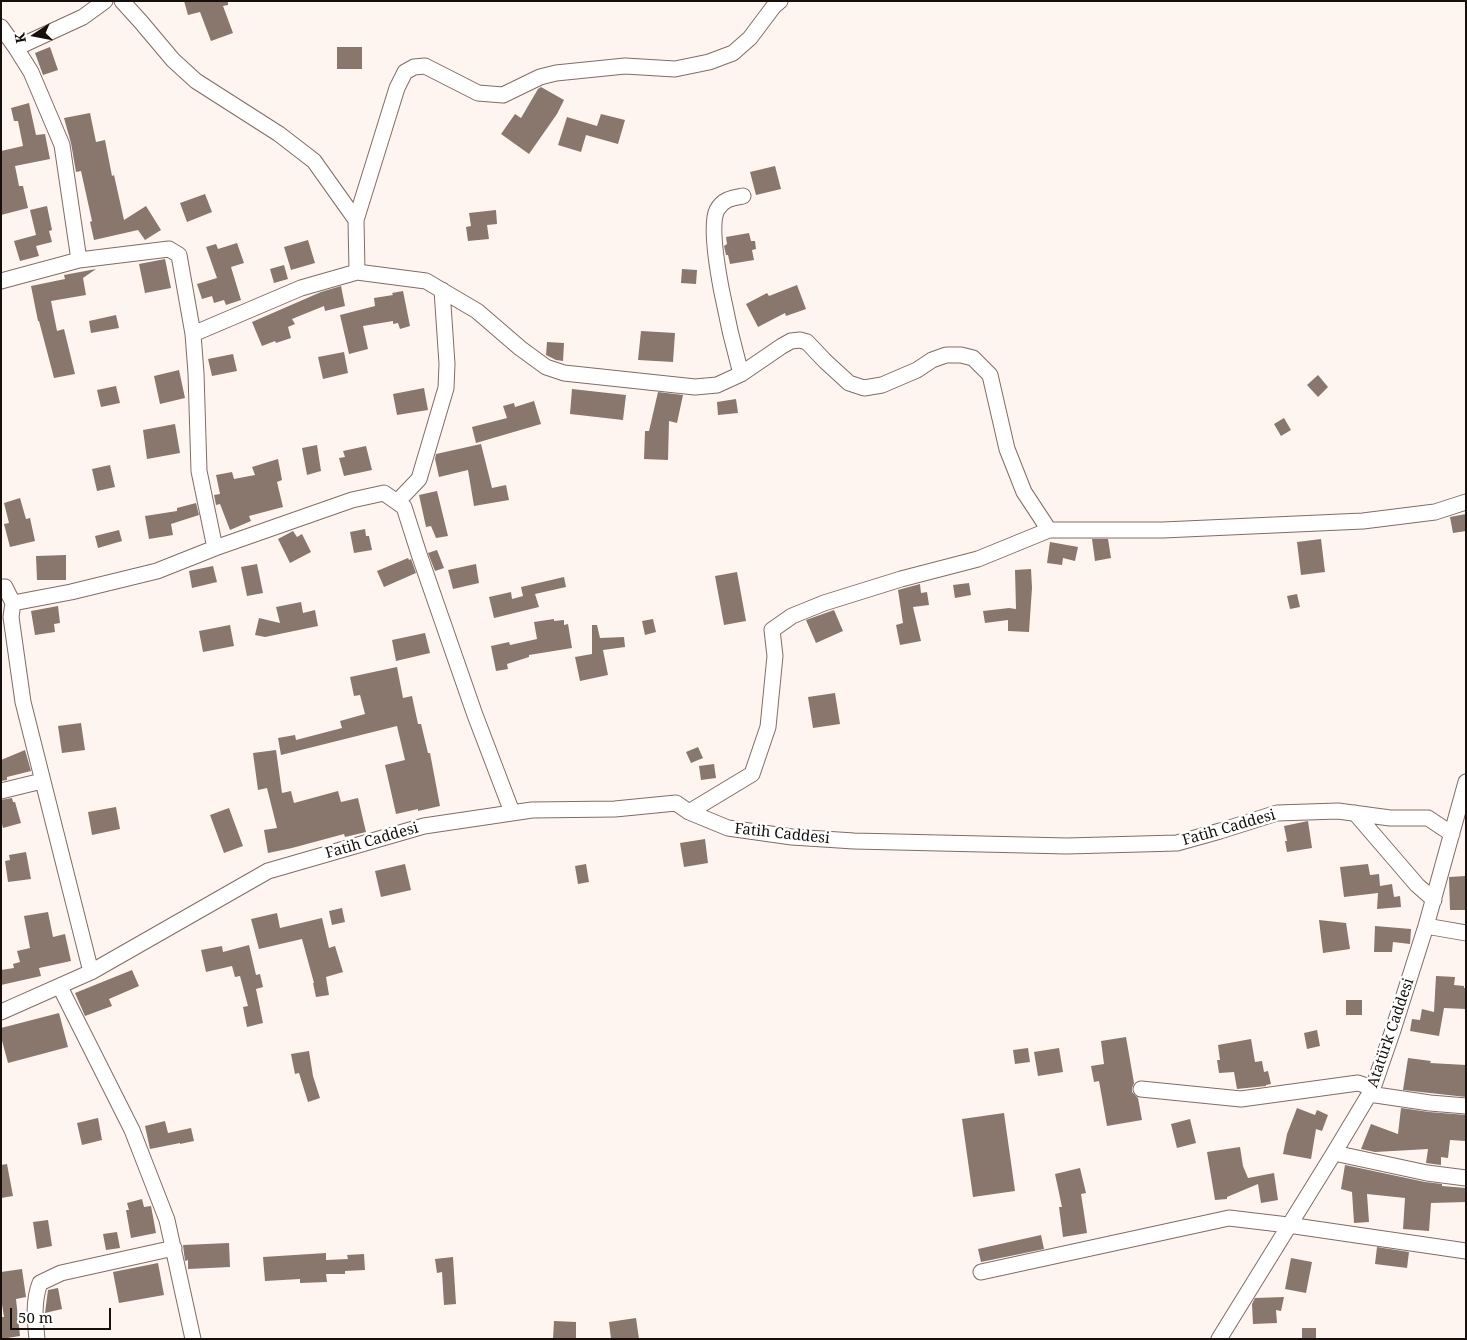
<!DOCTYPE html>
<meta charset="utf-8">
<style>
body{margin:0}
#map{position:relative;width:1467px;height:1340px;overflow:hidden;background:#fef5f1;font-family:"Noto Serif",serif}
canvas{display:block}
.frame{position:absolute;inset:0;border:2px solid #160f0b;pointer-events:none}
.north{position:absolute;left:10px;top:10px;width:50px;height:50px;-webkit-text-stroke:4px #fff;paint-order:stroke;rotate:259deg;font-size:14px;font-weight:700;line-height:20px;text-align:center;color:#160f0b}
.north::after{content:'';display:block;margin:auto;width:18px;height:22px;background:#160f0b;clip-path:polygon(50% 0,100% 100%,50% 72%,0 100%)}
.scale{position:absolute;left:10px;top:1308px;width:101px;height:22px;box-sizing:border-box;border:2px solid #160f0b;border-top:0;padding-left:6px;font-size:15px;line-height:18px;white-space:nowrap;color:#160f0b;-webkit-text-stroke:4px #fff;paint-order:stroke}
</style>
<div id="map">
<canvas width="1467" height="1340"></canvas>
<div class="frame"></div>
<div class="north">K</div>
<div class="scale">50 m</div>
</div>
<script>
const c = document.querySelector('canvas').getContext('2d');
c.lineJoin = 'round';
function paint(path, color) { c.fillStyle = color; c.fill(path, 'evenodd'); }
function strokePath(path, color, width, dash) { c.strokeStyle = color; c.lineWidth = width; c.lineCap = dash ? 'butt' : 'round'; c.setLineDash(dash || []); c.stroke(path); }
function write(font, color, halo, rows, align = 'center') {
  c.font = font + ' "Noto Serif",serif'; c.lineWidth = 5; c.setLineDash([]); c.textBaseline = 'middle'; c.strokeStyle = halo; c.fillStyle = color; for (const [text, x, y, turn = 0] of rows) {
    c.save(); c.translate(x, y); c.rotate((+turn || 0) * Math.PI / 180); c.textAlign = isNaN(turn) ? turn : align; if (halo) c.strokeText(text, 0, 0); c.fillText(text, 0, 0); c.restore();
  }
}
paint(new Path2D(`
 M184,1H228V5L223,6L233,33L211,41L200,12L188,15Z
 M50,47L58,70L43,75L35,53Z
 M337,47H362V69H337Z
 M541,87L564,100L557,114L529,154L501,134L515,114L521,118L538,89Z
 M29,103L36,135L45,134L50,159L15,166L19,186H23L28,208L1,215V151L23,146L18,121H14L11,108Z
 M90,113L96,142L105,140L112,176L114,175L124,220L146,206L161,230L145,240L138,230L94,240L90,222L92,221L81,171L76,172L71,143L64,118Z
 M601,114L625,120L618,144L586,135L581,152L558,145L567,117L597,126Z
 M775,166L781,189L756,195L750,172Z
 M205,194L212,212L187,222L180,203Z
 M47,206L52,230L49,231L52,242L36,246L39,256L20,261L14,241L36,235L30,210Z
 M496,210L497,224L487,225L489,239L468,241L466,227L471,226L469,213Z
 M749,233L751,241H755L756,249L752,250L754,260L730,264L728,255H726L724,246L727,244L726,237Z
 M308,240L315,263L291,270L284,247Z
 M237,243L244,263L231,267L241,300L226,305L224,300L214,303L212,296L202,299L197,284L217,278L206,247L216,244L218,249Z
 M165,259L171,288L145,293L139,264Z
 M284,265L288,279L274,283L270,269Z
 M96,269L83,278L86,295L51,301L57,331L64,329L75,374L54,378L39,321H38L31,286L65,279L64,275Z
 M682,269L697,270L696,284L681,283Z
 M797,285L806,309L786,316L785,313L758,327L746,304L767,293L769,296Z
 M341,286L345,306L325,311L324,306L292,319L295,324L288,327L291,338L276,343L275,341L262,346L252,322L321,292Z
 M403,291L410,326L400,329L398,323L393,324V321L363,326L368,349L349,354L340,315L375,306L374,298L393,295L392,293Z
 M116,315L119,328L91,333L89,321Z
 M641,331L675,333L673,362L638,360Z
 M547,342L564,343L563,361L556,360L546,355Z
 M344,352L348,373L323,379L318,357Z
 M233,354L237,371L212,376L208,359Z
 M179,370L185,398L160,404L154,376Z
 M1318,375L1328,387L1318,397L1307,385Z
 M116,386L120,403L101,407L97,390Z
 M424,388L428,410L397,415L393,394Z
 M572,389L626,395L623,420L570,414Z
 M658,392L683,395L677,423L669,421L668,460L644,459L645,431H649Z
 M736,399L738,413L718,415L717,402Z
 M534,401L541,424L476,443L472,427L507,418L503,406L514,403L515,407Z
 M1284,418L1291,430L1281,436L1274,424Z
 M175,424L180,453L147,459L143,430Z
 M481,444L492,488L506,485L509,500L474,506L468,470L439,477L435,459L436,454Z
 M317,445L321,471L307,475L302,448Z
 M366,446L372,470L344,476L339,458L345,457L343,451Z
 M278,459L282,480L277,482L283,507L249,516L251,521L230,530L220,504L216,505L214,495L220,494L216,475L232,472L234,479L255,475L252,467Z
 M110,465L115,487L97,491L92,469Z
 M437,491L448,536L436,538L431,526L426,527L419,495Z
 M20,498L26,519L30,518L35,541L10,547L4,524L9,523L4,503Z
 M196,503L199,515L171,524L173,535L149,539L145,516L177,511V508Z
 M1466,514V531L1453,533L1450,517Z
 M365,529L366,536H369L372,550L354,553L350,532Z
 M119,530L122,541L98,548L95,536Z
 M293,531L297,537L302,534L311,552L290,563L278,539Z
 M1092,539H1108L1111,558L1095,561Z
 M1321,539L1325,572L1301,575L1297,542Z
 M1050,542L1078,547L1075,561L1063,558L1062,565L1047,563Z
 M437,550L444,568L435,571L428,553Z
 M66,555V580H37L36,556Z
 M408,558L409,560L411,559L416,573L384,587L377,571Z
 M257,564L263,593L247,596L241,567Z
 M476,564L479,583L453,589L448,570Z
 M213,566L217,582L192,588L189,571Z
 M1031,569L1032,588L1029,632L1008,631V620L985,623L983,611L1009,608L1016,609L1015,570Z
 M737,572L746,621L724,625L715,576Z
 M564,577L566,587L535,594L539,607L494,618L489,597L511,592L512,599L523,596L521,587Z
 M969,583L971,595L955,598L953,585Z
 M920,584L921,593L927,592L929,605L913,607L921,641L900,645L896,625L903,623L898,590Z
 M1297,594L1300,607L1290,609L1287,596Z
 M301,602L303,613L315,610L318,626L265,637L255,635L259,618L280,623L276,607Z
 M58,606L60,623L54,624L55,632L35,635L31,611Z
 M834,610L843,631L816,643L806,620Z
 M554,619V621L564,620V625L568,624L572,648L529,655V657L507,664L508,669L496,671L491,646L509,642L510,645L537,639L534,622Z
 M653,619L656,632L645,635L642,621Z
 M230,625L234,646L203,652L199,631Z
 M592,625H597L600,638L624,637L625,647L603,650L608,675L580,681L575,657L592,654Z
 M425,633L430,653L396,661L392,640Z
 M397,667L403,698L412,696L418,724H421L428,753H430L440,806L418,811V809L396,814L385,765L405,760L397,726L281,755L278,738L295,735L296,740L342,728L340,721L365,714L360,695L354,696L350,677Z
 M835,693L840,724L813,728L808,697Z
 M81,723L85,750L62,753L58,726Z
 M698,747L703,758L691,763L686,752Z
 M25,750L31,771L7,777V780L1,781V760Z
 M276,750L282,793L291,791L294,803L338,791L341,802L358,798L366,832L345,837L344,834L292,848L268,853L264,830L277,828L267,788L258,790L253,753Z
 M714,764L716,778L701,780L699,766Z
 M12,798L13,802H15L21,823L3,828L1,820V800Z
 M116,807L120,829L92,835L88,812Z
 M229,808L243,846L224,853L210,815Z
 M1308,821L1312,848L1287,852L1285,841H1287L1284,826Z
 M705,839L708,863L684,867L680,843Z
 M26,852L31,879L8,882L5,861L10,860L9,855Z
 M405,864L411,890L381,897L375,871Z
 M586,864L589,882L578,884L575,866Z
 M1368,864L1370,875L1379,874L1380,886L1392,884L1394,897L1400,896L1401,907L1377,909L1378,893L1344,897L1340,867Z
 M1466,876V910H1450L1449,877Z
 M342,908L345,922L332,925L329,911Z
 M48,912L53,937L65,934L71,961L39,968L41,976L1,985V970L14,968L13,964L20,962L17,951L30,948L24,916Z
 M277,913L280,928L322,918L329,948L335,946L343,972L326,977L329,995L316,997L313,983H314L302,939L259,949L251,919Z
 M1319,920L1346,923L1350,949L1323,953Z
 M1375,926L1411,929L1410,944L1393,942L1392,952H1374Z
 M249,945L256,975L260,974L263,987L256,989L263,1023L247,1027L243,1007L248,1006L240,976L235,977L232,966L206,972L201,950L222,946L223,952Z
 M132,970L139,986L109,999L112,1006L85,1016L75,993Z
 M1436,976L1455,977L1454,985L1464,986V988H1466V1009L1444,1008L1439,1036L1410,1031L1412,1019L1420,1020L1422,1009L1434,1012Z
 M1346,1000H1362V1015H1346Z
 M59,1013L68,1047L8,1063L1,1037V1028Z
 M1317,1030L1320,1046L1307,1049L1304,1033Z
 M1126,1037L1134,1083L1132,1088V1092L1138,1098L1142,1120L1107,1126L1099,1081L1094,1082L1091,1066L1104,1064L1101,1041Z
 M1251,1039L1255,1062L1262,1061L1264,1072L1268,1071L1271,1084L1266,1085V1086L1237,1089L1234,1072L1219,1073L1217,1060H1220L1218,1045Z
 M1028,1048L1030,1062L1015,1064L1013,1050Z
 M1059,1048L1063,1072L1038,1076L1034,1052Z
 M309,1051L313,1076L320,1098L308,1102L299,1073L295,1074L291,1054Z
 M1408,1058L1431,1061L1430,1063L1466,1065V1097L1403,1090Z
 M1297,1108L1315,1115L1317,1110L1328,1115L1322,1131L1316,1129L1311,1159L1283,1154L1287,1134Z
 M1401,1108L1429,1112L1466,1115V1141L1450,1140L1448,1158L1441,1157V1165L1426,1163L1428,1149L1375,1152L1361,1149L1371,1124L1398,1134Z
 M1004,1113L1015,1191L973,1197L962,1119Z
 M98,1118L102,1140L82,1145L77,1123Z
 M1190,1119L1196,1143L1177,1148L1171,1124Z
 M165,1121L168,1133L191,1128L194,1141L180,1144V1143L150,1149L145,1126Z
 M1240,1147L1243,1166L1248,1178L1274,1173L1278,1200L1261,1203L1258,1184L1227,1197V1199L1215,1200L1207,1152Z
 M7,1164L13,1196L1,1198V1165Z
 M1345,1165L1425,1182L1442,1184V1186L1466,1188V1202L1431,1203L1429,1231L1403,1229L1405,1198L1367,1194L1369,1222L1354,1223L1352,1192L1341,1189Z
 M1080,1168L1086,1193L1081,1194L1087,1233L1063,1237L1059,1207H1062L1055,1174Z
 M142,1199L144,1207L151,1206L156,1233L131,1238L126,1210H129L127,1203Z
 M48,1220L52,1246L37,1249L33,1222Z
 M117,1232L120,1248L106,1250L103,1234Z
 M1041,1235L1044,1249L981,1262L978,1249Z
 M229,1243L230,1267L188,1269V1260L185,1261L183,1245Z
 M1377,1247L1409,1252L1407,1268L1375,1264Z
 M326,1253V1260L348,1259L347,1255L364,1254L365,1270L345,1271V1274H326L327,1282L300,1283V1279L265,1281L263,1257Z
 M453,1257L456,1304L444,1305L442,1272L437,1273L435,1259Z
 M1291,1258L1312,1262L1306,1293L1285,1289Z
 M158,1263L164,1295L119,1303L113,1272Z
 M22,1269L26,1297L16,1299L20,1336L1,1339V1317H4L1,1298V1272Z
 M58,1288L62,1309L45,1313L48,1290Z
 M1284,1297L1281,1311L1276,1310L1277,1323L1253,1324L1252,1304L1255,1298Z
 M636,1318L639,1339H611L609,1322Z
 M554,1321L576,1322V1339H553Z
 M1302,1328H1316V1339H1302Z`), '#89766d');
const street = new Path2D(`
 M122,1L141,22L173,60L196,81L279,134L314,161L356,220
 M1,27L16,48L31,72L62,145L79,260
 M16,48L83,17L105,1
 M357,272L356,220L397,88L405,72L414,67L425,66L478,93L503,95L540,77L556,73L625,66L675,69L709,62L733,53L750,38L774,6L780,1
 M1,281L79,260L169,249L179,255L193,334L196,373L199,471L215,548
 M193,334L301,288L357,272L426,281L477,311L520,348L546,367L564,373L695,387L717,385L741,374L782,346L791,341L800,340L807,342L825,361L849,383L864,388L882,385L917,370L932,360L946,355H961L973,358L990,375L1007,449L1024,492L1049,530
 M741,374C733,345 705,234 717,210C723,199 732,198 743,196
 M397,502L419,479L446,388L447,364L442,290
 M1,587H5L13,603L11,617L23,702L91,972
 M13,603L71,592L157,571L215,548L352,500L384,493L404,507L419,554L475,715L512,812
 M1,791L42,781
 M689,812L752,774L768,727L775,656L772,630L792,616L824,603L901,579L978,559L1049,530H1163L1363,521L1435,512L1466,502
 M1355,813L1417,885L1434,900
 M1426,926L1466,933
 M60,987L132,1130L167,1220L193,1339
 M1,1012L91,972L268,871L424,826L532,810L615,809L676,803L689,812L728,828L792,837L854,841L1067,846L1177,843L1220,831L1277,813L1338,811L1390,818H1428L1452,834
 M1141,1089L1241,1099L1358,1083L1373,1088
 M1369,1094L1430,1103L1466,1106
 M1334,1153L1427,1173L1466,1178
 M981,1272L1229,1218L1288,1225L1466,1251
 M37,1339C35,1320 33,1301 40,1283L61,1273L174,1248
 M1219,1339L1334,1153L1373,1088L1393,1030L1426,926L1466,782`);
strokePath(street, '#806c64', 17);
strokePath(street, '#fff', 15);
write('15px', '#160f0b', '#fff', [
 ["Fatih Caddesi",1229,828,-16],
 ["Fatih Caddesi",782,834,6],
 ["Fatih Caddesi",372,841,-16],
 ["Atatürk Caddesi",1391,1033,-71]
]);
</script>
